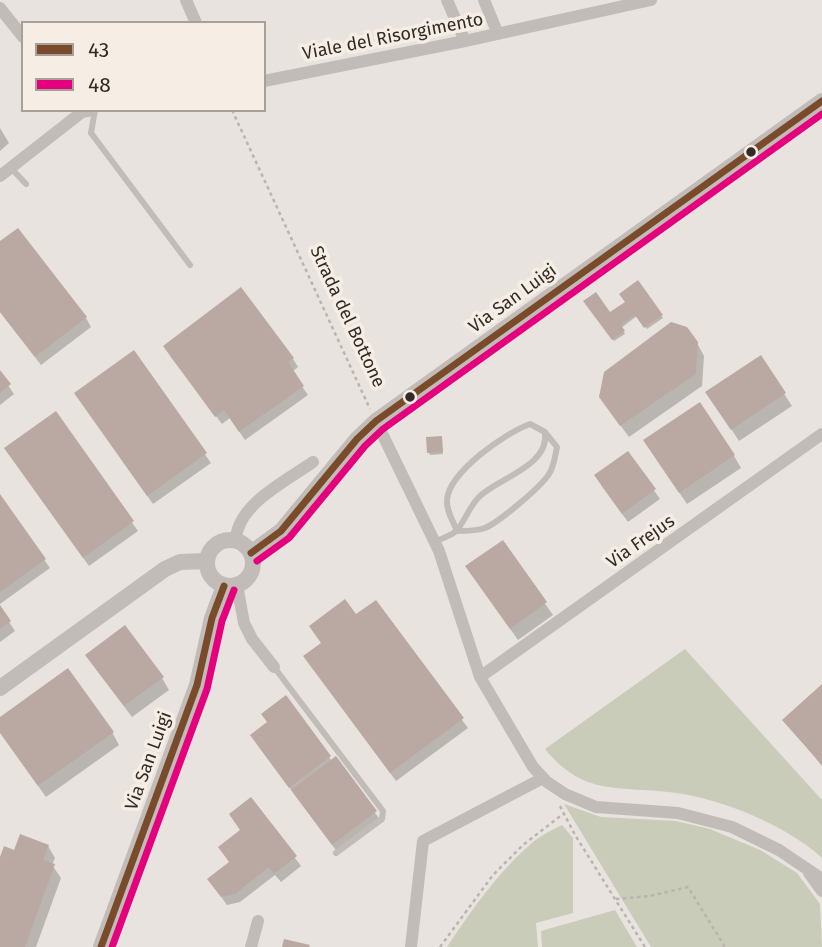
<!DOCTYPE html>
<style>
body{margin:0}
#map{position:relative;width:822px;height:947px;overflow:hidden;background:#e8e3de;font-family:"Fira Sans",sans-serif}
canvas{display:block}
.legend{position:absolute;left:21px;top:21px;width:245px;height:91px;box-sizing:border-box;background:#f6eee4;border:2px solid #a7a098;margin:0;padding:9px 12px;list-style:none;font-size:21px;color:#312a26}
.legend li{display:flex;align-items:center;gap:14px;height:35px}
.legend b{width:35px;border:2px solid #a7a098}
</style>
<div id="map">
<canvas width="822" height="947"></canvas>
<ul class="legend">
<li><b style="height:9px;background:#7a4b2a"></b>43</li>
<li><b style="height:9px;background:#e5007d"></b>48</li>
</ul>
</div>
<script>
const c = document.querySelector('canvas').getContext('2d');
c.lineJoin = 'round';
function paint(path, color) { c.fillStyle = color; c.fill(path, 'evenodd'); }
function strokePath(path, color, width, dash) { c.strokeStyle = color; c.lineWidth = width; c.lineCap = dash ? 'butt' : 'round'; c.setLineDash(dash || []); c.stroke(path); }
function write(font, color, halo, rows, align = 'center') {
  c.font = font + ' "Fira Sans",sans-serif'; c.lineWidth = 7; c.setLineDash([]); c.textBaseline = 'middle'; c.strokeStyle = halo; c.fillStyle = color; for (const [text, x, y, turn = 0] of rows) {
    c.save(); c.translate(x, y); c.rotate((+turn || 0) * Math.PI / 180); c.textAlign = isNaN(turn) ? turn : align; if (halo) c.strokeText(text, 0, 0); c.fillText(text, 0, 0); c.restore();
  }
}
paint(new Path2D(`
 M685,649L822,800V858C788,826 722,799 676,793C620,785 585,798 545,749Z
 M564,804L601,817L676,821L710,829L760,850L797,873L820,904L822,947H651Z
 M562,825L573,838V913L536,923L538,947H447C472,909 499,871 533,842C542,835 552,830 562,825Z
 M615,910L637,947H542L541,931Z`), '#c9ccb9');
paint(new Path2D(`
 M0,128L9,143L0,151Z
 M0,244L86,318L91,327L41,365L0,312Z
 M638,282L663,318L647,329L637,316L621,328L625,334L614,341L585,302L610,314L627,302Z
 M697,343L704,356L702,386L629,437L609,410Z
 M134,353L211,463L153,504L82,403Z
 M170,356L293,359L298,367L292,372L308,395L245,440L230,418L222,424Z
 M760,357L792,406L739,441L715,404Z
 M0,373L14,394L0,405Z
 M55,414L138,531L89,566L12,458Z
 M441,438L443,454L430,455L429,453Z
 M652,452L734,456L741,468L687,504Z
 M628,453L660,499L628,522L601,485Z
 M0,497L50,568L0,604Z
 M502,542L553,615L518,640L475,579Z
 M376,602L468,728L396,781L311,665Z
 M0,608L15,631L0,642Z
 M95,668L162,678L169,690L132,717Z
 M822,687V766L784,720Z
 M285,698L332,761L336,759L381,821L338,853L257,744Z
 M0,720L112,732L119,745L46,797L0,732Z
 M251,799L301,866L281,882L275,875L240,902L227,905L209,880L230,863Z
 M48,846L55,858L52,865L61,878L36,947H0V862Z`), '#0003');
paint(new Path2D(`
 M18,228L87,317L35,357L0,312V241Z
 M638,280L663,315L644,328L635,315L621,325L625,331L612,340L583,301L596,292L610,312L625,302L619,294Z
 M241,287L294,358L288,362L304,386L239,432L224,410L215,417L163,346Z
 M671,322L687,327L698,342L696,374L620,426L599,397L604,372Z
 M134,350L207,453L147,496L74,393Z
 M761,355L786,393L731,430L705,392Z
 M0,370L11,384L0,393Z
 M700,402L735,455L679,493L643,440Z
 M56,411L134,521L83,558L4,448Z
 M442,436L443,452L427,453L426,437Z
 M628,451L656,489L622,514L594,475Z
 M0,494L46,559L0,592Z
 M503,540L547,602L510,629L465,566Z
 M345,599L356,614L376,600L464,718L390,773L303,656L321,643L309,626Z
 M0,605L11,621L0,629Z
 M125,625L164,677L124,706L85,655Z
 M68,668L114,732L38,786L0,733V717Z
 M822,684V765L782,720Z
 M286,695L331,756L289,788L250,735L267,722L261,714Z
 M336,756L377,811L332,845L291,790Z
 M251,797L297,856L274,874L269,867L235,894L221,897L207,879L229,862L218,847L240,830L229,814Z
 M20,834L49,845L43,860L55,864L25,947H0V857L4,846L14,850Z
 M284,939L310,945L309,947H282Z`), '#baa9a2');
strokePath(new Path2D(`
 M232,110L370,409
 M560,806L575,835L645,947
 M616,899L650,896L688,887L725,947
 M440,947L493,875L523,845L563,814`), '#bab4af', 2.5, [3.5, 3.5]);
strokePath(new Path2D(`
 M95,110L91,133L190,265
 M11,168L26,184
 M435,542C442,538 454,535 458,529C466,518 470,506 479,497C498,478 550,466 545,432L530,424C505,433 449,472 447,500C446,510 453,521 457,531C466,531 476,531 485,528C499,522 541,487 549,474C554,467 555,456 557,447L545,432
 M274,667L383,811L382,819L336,853`), '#c1bcb7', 6);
strokePath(new Path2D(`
 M186,0L196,23
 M447,0L465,41
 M484,0L498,34
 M0,8L23,37
 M264,81L465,41L651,0
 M0,176L82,112L92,110
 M376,421L439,551L480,677L533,767L547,782L565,794L596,807L678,813L732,827L779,850L822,879
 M236,541C236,505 286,481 313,462
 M237,585L244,623L252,639L274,667
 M480,677L822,434
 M809,873L822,891
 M251,947L258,921
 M411,947L423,841L543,778`), '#c1bcb7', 12);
strokePath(new Path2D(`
 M207 563a23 23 0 1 1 46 0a23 23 0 1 1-46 0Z
 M251,553L281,531L357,439L376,421L822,101
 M0,688L165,569L180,562L206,561
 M101,947L197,685L212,618L224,586`), '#c1bcb7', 16);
strokePath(new Path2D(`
 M251,553L281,531L357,439L376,421L822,101
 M101,947L197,685L212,618L224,586`), '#7a4b2a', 7);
strokePath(new Path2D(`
 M257,561L289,538L365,446L383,429L822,114
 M112,947L207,689L222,621L234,590`), '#e5007d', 7);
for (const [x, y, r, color] of [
 [751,152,6,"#312a26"],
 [410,397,6,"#312a26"]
]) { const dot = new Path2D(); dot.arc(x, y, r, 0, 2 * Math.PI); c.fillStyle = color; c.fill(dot); strokePath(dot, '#f6eee4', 2.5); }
write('18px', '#312a26', '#f6eee4', [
 ["Viale del Risorgimento",393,37,-11],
 ["Via San Luigi",513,299,-36],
 ["Strada del Bottone",347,317,65],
 ["Via Frejus",641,542,-35],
 ["Via San Luigi",149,761,-70]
]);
</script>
